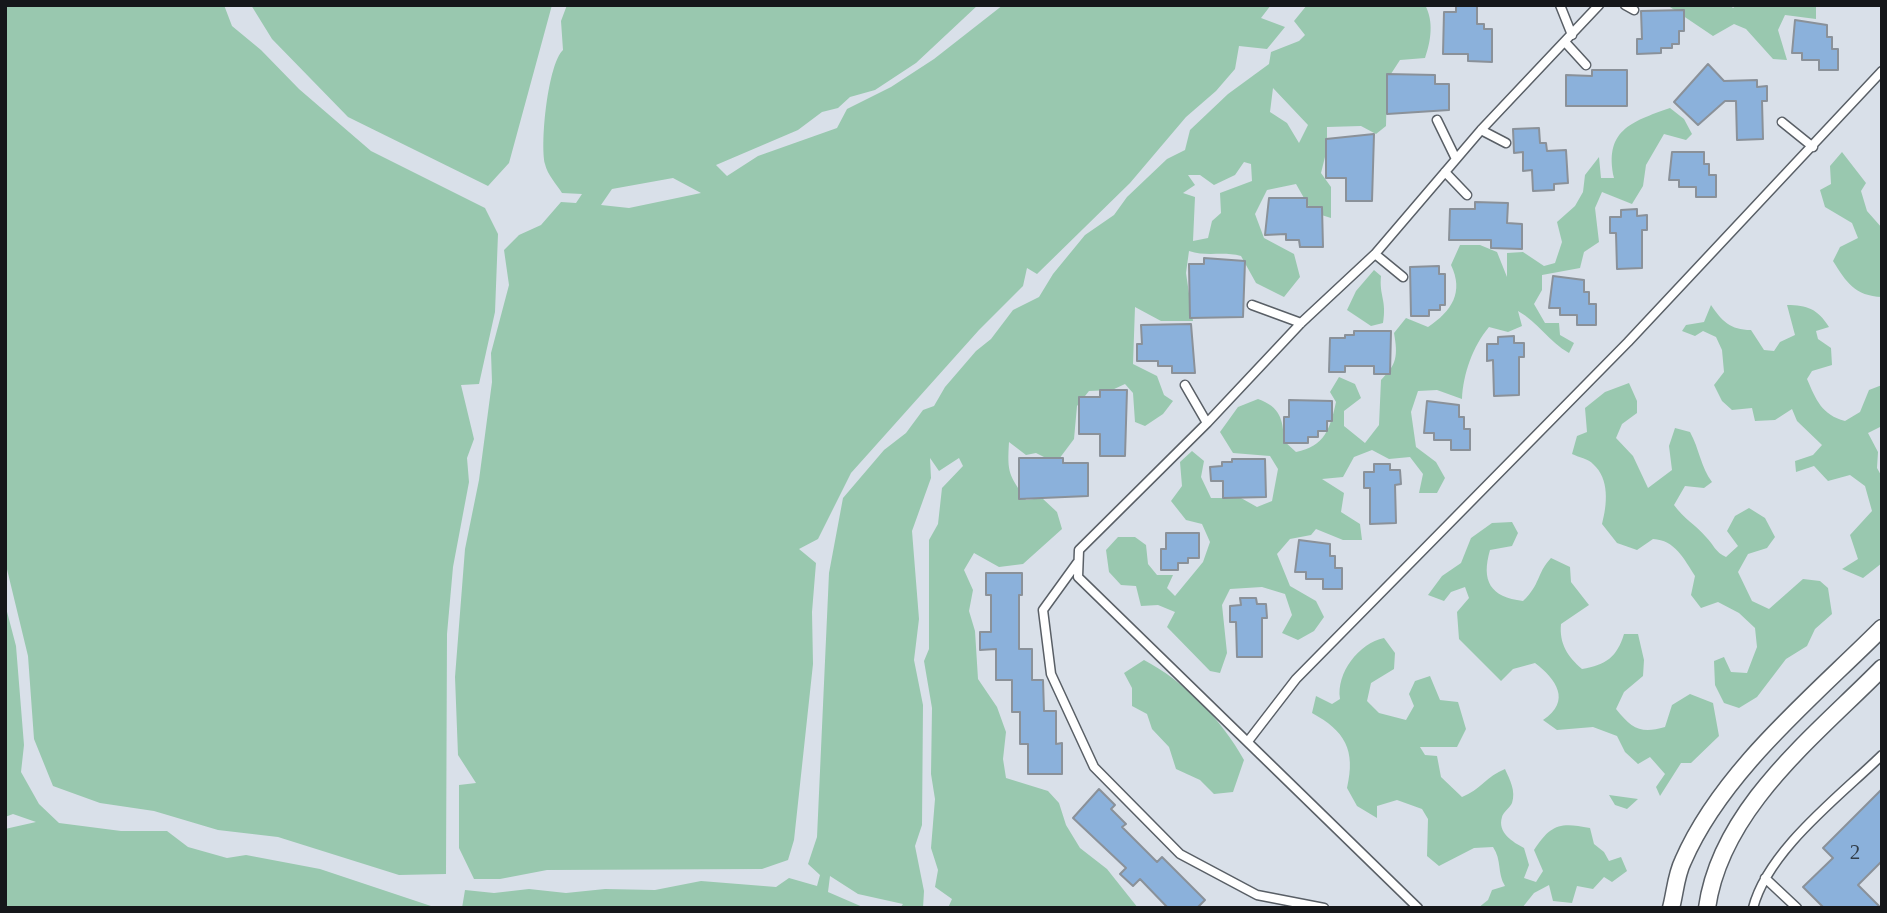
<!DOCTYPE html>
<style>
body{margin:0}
#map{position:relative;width:1887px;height:913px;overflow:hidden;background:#d9e0e9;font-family:"Times New Roman",serif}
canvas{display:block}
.frame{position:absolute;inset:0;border:7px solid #15171a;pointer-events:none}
</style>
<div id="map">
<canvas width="1887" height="913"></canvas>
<div class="frame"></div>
</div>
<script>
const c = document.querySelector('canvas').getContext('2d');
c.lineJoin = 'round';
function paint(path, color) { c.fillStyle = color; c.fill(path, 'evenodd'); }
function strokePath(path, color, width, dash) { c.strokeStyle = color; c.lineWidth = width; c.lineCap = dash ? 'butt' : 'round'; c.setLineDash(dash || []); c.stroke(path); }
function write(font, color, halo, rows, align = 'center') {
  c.font = font + ' "Times New Roman",serif'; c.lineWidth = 5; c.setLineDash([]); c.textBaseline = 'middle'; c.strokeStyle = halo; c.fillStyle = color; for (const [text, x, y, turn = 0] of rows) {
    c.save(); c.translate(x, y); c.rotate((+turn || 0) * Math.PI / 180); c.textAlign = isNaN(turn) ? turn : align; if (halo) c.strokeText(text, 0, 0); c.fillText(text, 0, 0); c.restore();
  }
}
paint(new Path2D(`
 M5,5H224L232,26L261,50L299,89L371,151L485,208L498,234L495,312L479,384L461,385L474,439L467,458L469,482L453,567L447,634L446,874L399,875L278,837L218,830L154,811L100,803L53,786L34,739L28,656L5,561Z
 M251,5H552L509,163L488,186L348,117L272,39Z
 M567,5H978L916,63L875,90L850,97L838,108L822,112L798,130L716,165L727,176L758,156L837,128L847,109L891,87L934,59L1003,5H1271L1261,18L1285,27L1267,49L1239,46L1235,69L1216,91L1186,117L1130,183L1037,274L1027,268L1023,286L979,330L851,473L818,539L799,549L816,563L812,612L813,664L794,840L788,860L762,869L547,870L500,879H474L459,848V785L476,783L458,755L455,677L465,549L479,480L492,382L491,353L509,285L504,250L519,235L541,225L561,202L576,203L582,194L562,193C557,185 547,174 545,164C540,142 548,64 563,50L561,21ZM673,178L701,193L629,208L601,205L612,189Z
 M1307,5H1425C1434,21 1431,41 1425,58L1400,60L1387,80L1386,126L1376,134L1361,126L1327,127V149L1321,173L1331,187V218L1312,212L1296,184L1267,190L1255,214L1264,238L1294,254L1300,277L1284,297L1256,283L1241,256C1223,251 1207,257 1189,251L1186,273L1193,321H1161L1135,307L1133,364L1157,376L1164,395L1173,401L1163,414L1145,426L1135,422L1133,393L1125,384L1112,390L1089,391L1077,406L1074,439L1056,463L1036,453L1026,455L1009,442C1007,474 1009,474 1026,500L1042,498L1057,512L1062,529L1023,564L999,567L974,553L964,570L973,590L969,611L975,631L978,679L997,707L1006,732L1003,759L1006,778L1048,791L1059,803L1066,825L1080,848L1107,869L1138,908H948L952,899L935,887L938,870L931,848L935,799L931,774L932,708L924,661L929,649V540L938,524L942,488L963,466L959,458L939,471L930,458L931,478L912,531L919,619L914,660L923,705L922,825L915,846L924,891L923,908H900L903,904L858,894L830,876L828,892L865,908H462L465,890L494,893L529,889L566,893L605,889L655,890L701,881L776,887L789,878L817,886L820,875L808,864L817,837L829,573L843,498L884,450L906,433L923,410L934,406L945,387L976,351L991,339L1013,310L1039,297L1053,274L1085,235L1114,215L1127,197L1167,159L1185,150L1190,130L1228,94L1269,64L1271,52L1299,41L1305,35L1294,21ZM1273,88L1308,125L1299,143L1287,123L1270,112ZM1244,162L1251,164L1252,181L1220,193L1221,213L1212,221L1208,238L1193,241L1195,197L1183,193L1195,185L1188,175H1200L1214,185L1235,175Z
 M1667,5H1730L1733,8L1737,5H1816V19L1785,15L1778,30L1787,60L1773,59L1746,29L1734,24L1713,36Z
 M1670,108L1684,119L1692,134L1686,140L1664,134L1646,165L1643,186L1632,204L1602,192L1595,208L1599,242L1584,252L1580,268L1542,275V290L1534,304L1545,323H1559L1560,335L1574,343L1569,353C1549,342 1538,322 1518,311L1522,326L1508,332L1489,327C1473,346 1463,374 1462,399L1437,390L1418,391L1411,412L1416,447L1436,462L1445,478L1437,493H1419L1423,474L1410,457L1389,459L1372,450L1354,457L1343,477L1322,479L1344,493L1341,512L1360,524L1362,540H1343L1316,529L1311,535L1290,539L1277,554L1290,586L1316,601L1324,617L1314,631L1298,640L1282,633L1292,615L1285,594L1262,587L1230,589L1222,605L1227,653L1220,673L1210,671L1167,627L1175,612L1158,605L1141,606L1136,586L1121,585L1109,572L1106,550L1118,537H1135L1146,545L1148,564L1157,575H1173L1167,588L1175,596L1203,562L1210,542L1202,524L1186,520L1171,501L1182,486L1180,462L1192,451L1204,461L1201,477L1211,498H1241L1257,507L1272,501L1278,469L1270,456L1233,453L1220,432L1238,407L1258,399C1280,407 1283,419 1284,441L1296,452C1325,446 1330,429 1336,402L1330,392L1339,377L1355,384L1361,398L1344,411V426L1365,443L1379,425L1381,380C1397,364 1398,356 1394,333L1406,318L1428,327C1452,311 1464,292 1451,265L1460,245H1480L1497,252L1507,277V253L1523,252L1544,266L1555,263L1562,242L1557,222L1575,206L1583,192L1585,175L1599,157L1601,178H1614C1604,131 1630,122 1670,108Z
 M1842,152L1866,183L1861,191L1867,211L1882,228V297C1855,296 1846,282 1833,261L1840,247L1858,238L1852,223L1825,207L1820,190L1831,184L1830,166Z
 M1374,270L1381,276C1379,296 1387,300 1383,323L1371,326L1347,310L1356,291Z
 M1711,305C1722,321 1730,330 1751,330L1764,350L1774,351L1780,342L1795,335L1787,305C1807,305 1818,309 1829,327L1816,331L1818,339L1831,348L1832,365L1812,371L1807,379C1816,400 1822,415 1845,421L1860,412L1869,390L1882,385V426L1868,433L1878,452L1877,468L1882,477V563L1863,578L1842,569L1858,559L1850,535L1872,511L1865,486L1850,475L1828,481L1814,466L1796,472L1795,461L1813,455L1822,445L1797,421L1792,409L1775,420L1755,421L1752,408L1732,410L1722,401L1714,385L1724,372L1722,350L1716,337L1703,331L1695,336L1682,331L1686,325L1704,322Z
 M1629,383L1637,401V413L1622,424L1616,438L1633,456L1648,488L1672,470L1669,446L1675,428L1690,432C1699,448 1701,468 1712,482L1704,488L1685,486L1674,505C1683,518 1696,525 1706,537C1714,545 1715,552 1726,557L1738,546L1727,531L1735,516L1749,508L1765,518L1775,537L1767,548L1748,554L1738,572L1752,601L1769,609L1803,579L1820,581L1828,588L1832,614L1815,629L1807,646L1786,659L1757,697L1739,708L1724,703L1715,685L1714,661L1724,657L1731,672L1747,673L1757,647L1755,628L1739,613L1718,602L1701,608L1691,595L1695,576C1684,559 1675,540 1653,539L1637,550L1617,543L1602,524C1607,505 1610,479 1593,464C1589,459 1578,457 1572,454L1577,436L1587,432L1585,408L1605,392Z
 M1512,522L1518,533L1512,546L1490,550C1481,581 1490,597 1523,601C1541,584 1536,574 1551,558L1570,567L1571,582L1589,605L1561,624C1559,644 1568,657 1582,669C1606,665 1617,657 1624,634H1638L1644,660L1643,676L1624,692L1616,709C1632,729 1641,734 1665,727L1672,705L1690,694L1713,703L1719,736L1691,763H1681L1660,796L1656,787L1665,774L1650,757L1638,764L1625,752L1617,736L1593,727L1557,730L1543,720C1572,701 1556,679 1535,663L1513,669L1501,681L1459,639L1457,612L1469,598L1465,587L1451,592L1444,601L1428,595L1442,576L1461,563L1471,538L1492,523Z
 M5,604L16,646L24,745L21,772L39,804L59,823L121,831H167L188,847L227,858L246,855L320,869L437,908H5V829L36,822L13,814L5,817Z
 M1384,638L1395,653L1394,669L1371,683L1367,701L1379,713L1406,720L1414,706L1409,694L1415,681L1430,676L1440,700L1458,702L1466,729L1457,747H1420L1425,755L1437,756L1441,777L1462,797C1480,790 1487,776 1505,769C1510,780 1516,791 1512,803C1510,808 1503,812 1502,817C1497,833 1513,842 1524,848L1529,865L1524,878L1536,882L1543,871L1534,850C1551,824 1560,822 1590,828L1594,844L1604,852L1609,861L1621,857L1627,871L1612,882L1604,877L1593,889L1577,886L1572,903L1553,901L1549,885L1534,893L1522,908H1478L1488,900L1492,890L1505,886C1497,873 1502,860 1493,847L1474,848L1439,866L1427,856L1428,819L1422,809L1397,800L1377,806V818L1357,806L1347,788C1356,750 1345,731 1312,713L1316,696L1332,704L1340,699C1336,673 1359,643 1384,638Z
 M1144,660C1184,681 1222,720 1244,760L1233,792L1214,794L1200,780L1176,769L1169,747L1152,729L1147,714L1132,706V688L1124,673Z
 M1609,795L1638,799L1627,809L1615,805Z`), '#99c8af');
const building = new Path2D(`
 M1456,6H1477V24H1484V29H1492V62L1468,61V54H1443L1444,12H1456Z
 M1684,10V31H1679V44H1672V48H1661V53L1637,54V39H1642L1641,11Z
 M1795,20L1827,25V37H1832V49H1838V70H1819V60H1802V53H1792Z
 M1708,64L1724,81L1757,80V87L1767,86V101H1762L1763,139L1737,140L1736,101H1725L1698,125L1674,102Z
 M1592,70H1627V106H1566V75L1592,76Z
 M1387,74L1435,75V84H1449V110L1387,114Z
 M1539,128L1540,143H1546L1547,151L1566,150L1568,183L1554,184V190L1533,191L1532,170L1523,171V152L1514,153L1513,129Z
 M1374,134L1372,201H1346V178H1326V139Z
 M1672,152H1704V164H1709V175H1716V197H1696V187H1679V180H1669Z
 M1269,198H1307V207H1322L1323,247H1300L1299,240H1286V234L1265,235Z
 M1475,202L1508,203L1507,223L1522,224V249L1491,248V240H1449L1450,209H1475Z
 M1637,209V216L1647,215V230H1642V268L1617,269L1616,233H1610V217H1621V210Z
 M1204,258L1245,261L1243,317L1190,318L1189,264H1204Z
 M1439,266V274H1445V305H1440V310H1429V316H1411L1410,267Z
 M1553,276L1584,280V292H1589V304H1596V325H1577V315H1560V308H1549Z
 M1191,324L1195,373H1172V366H1158V361H1137V344H1142L1141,325Z
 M1354,331H1391L1390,374H1374V366H1345V372H1329L1330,338H1345V335H1354Z
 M1514,336V343H1524V357H1519V395L1494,396L1493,360L1487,361V344H1498V337Z
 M1100,390H1127L1125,456H1100V434H1079V397H1100Z
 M1289,400L1332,401V421H1327V431H1318V437H1308V443H1284V417H1289Z
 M1427,401L1459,405V417H1464V429H1470V450H1451V440H1434V433H1424Z
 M1019,458H1063V463H1088V496L1019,499Z
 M1232,459H1265L1266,497L1223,498V481H1211L1210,467L1222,466V462H1232Z
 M1374,464H1390V470H1400L1401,484L1395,485L1396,523L1370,524V488H1364V472H1374Z
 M1166,533H1199V558H1188V563H1178V570H1161V549H1166Z
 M1299,540L1330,544V556H1335V568H1342V589H1323V579H1306V572H1295Z
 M986,573H1022V595H1019V649H1032V680H1043L1044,711H1056V744L1062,743V774H1028V744H1020V712H1012V680H996V649L980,650V632H991V595H986Z
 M1240,598H1256L1257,604H1266L1267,618H1262V657H1237L1236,622H1230V606L1241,605Z
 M1099,789L1115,805L1111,809L1126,824L1122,827L1157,862L1162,857L1205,900L1197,908H1168L1140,879L1133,886L1120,874L1126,868L1073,818Z
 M1882,789V861L1858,885L1881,908H1824L1803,887L1833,858L1823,848Z`);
paint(building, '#8bb1db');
strokePath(building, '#8a9199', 2);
const lane = new Path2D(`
 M1560,5L1572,35
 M1625,5L1634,10
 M1565,42L1586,65
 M1437,120L1456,159
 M1782,122L1813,147
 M1481,130L1506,143
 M1445,172L1467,195
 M1375,254L1403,277
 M1252,305L1301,323
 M1185,385L1207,423
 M1077,563L1043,610L1051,674L1094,767L1180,854L1257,895L1324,908
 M1249,740L1296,679L1628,342L1882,71
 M1765,878L1797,908
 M1418,908L1078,577L1079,550L1207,423L1301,323L1375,254L1481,130L1599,5
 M1753,908C1768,850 1840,796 1882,755`);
const street = new Path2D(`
 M1671,908C1675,893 1676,875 1683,861C1722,771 1813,697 1882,628
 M1707,908C1721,808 1815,736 1882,668`);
strokePath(lane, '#595f66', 11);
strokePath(street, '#595f66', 19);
strokePath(lane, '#fff', 8);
strokePath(street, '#fff', 16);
write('21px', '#323e4a', null, [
 ["2",1855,853]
]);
</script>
